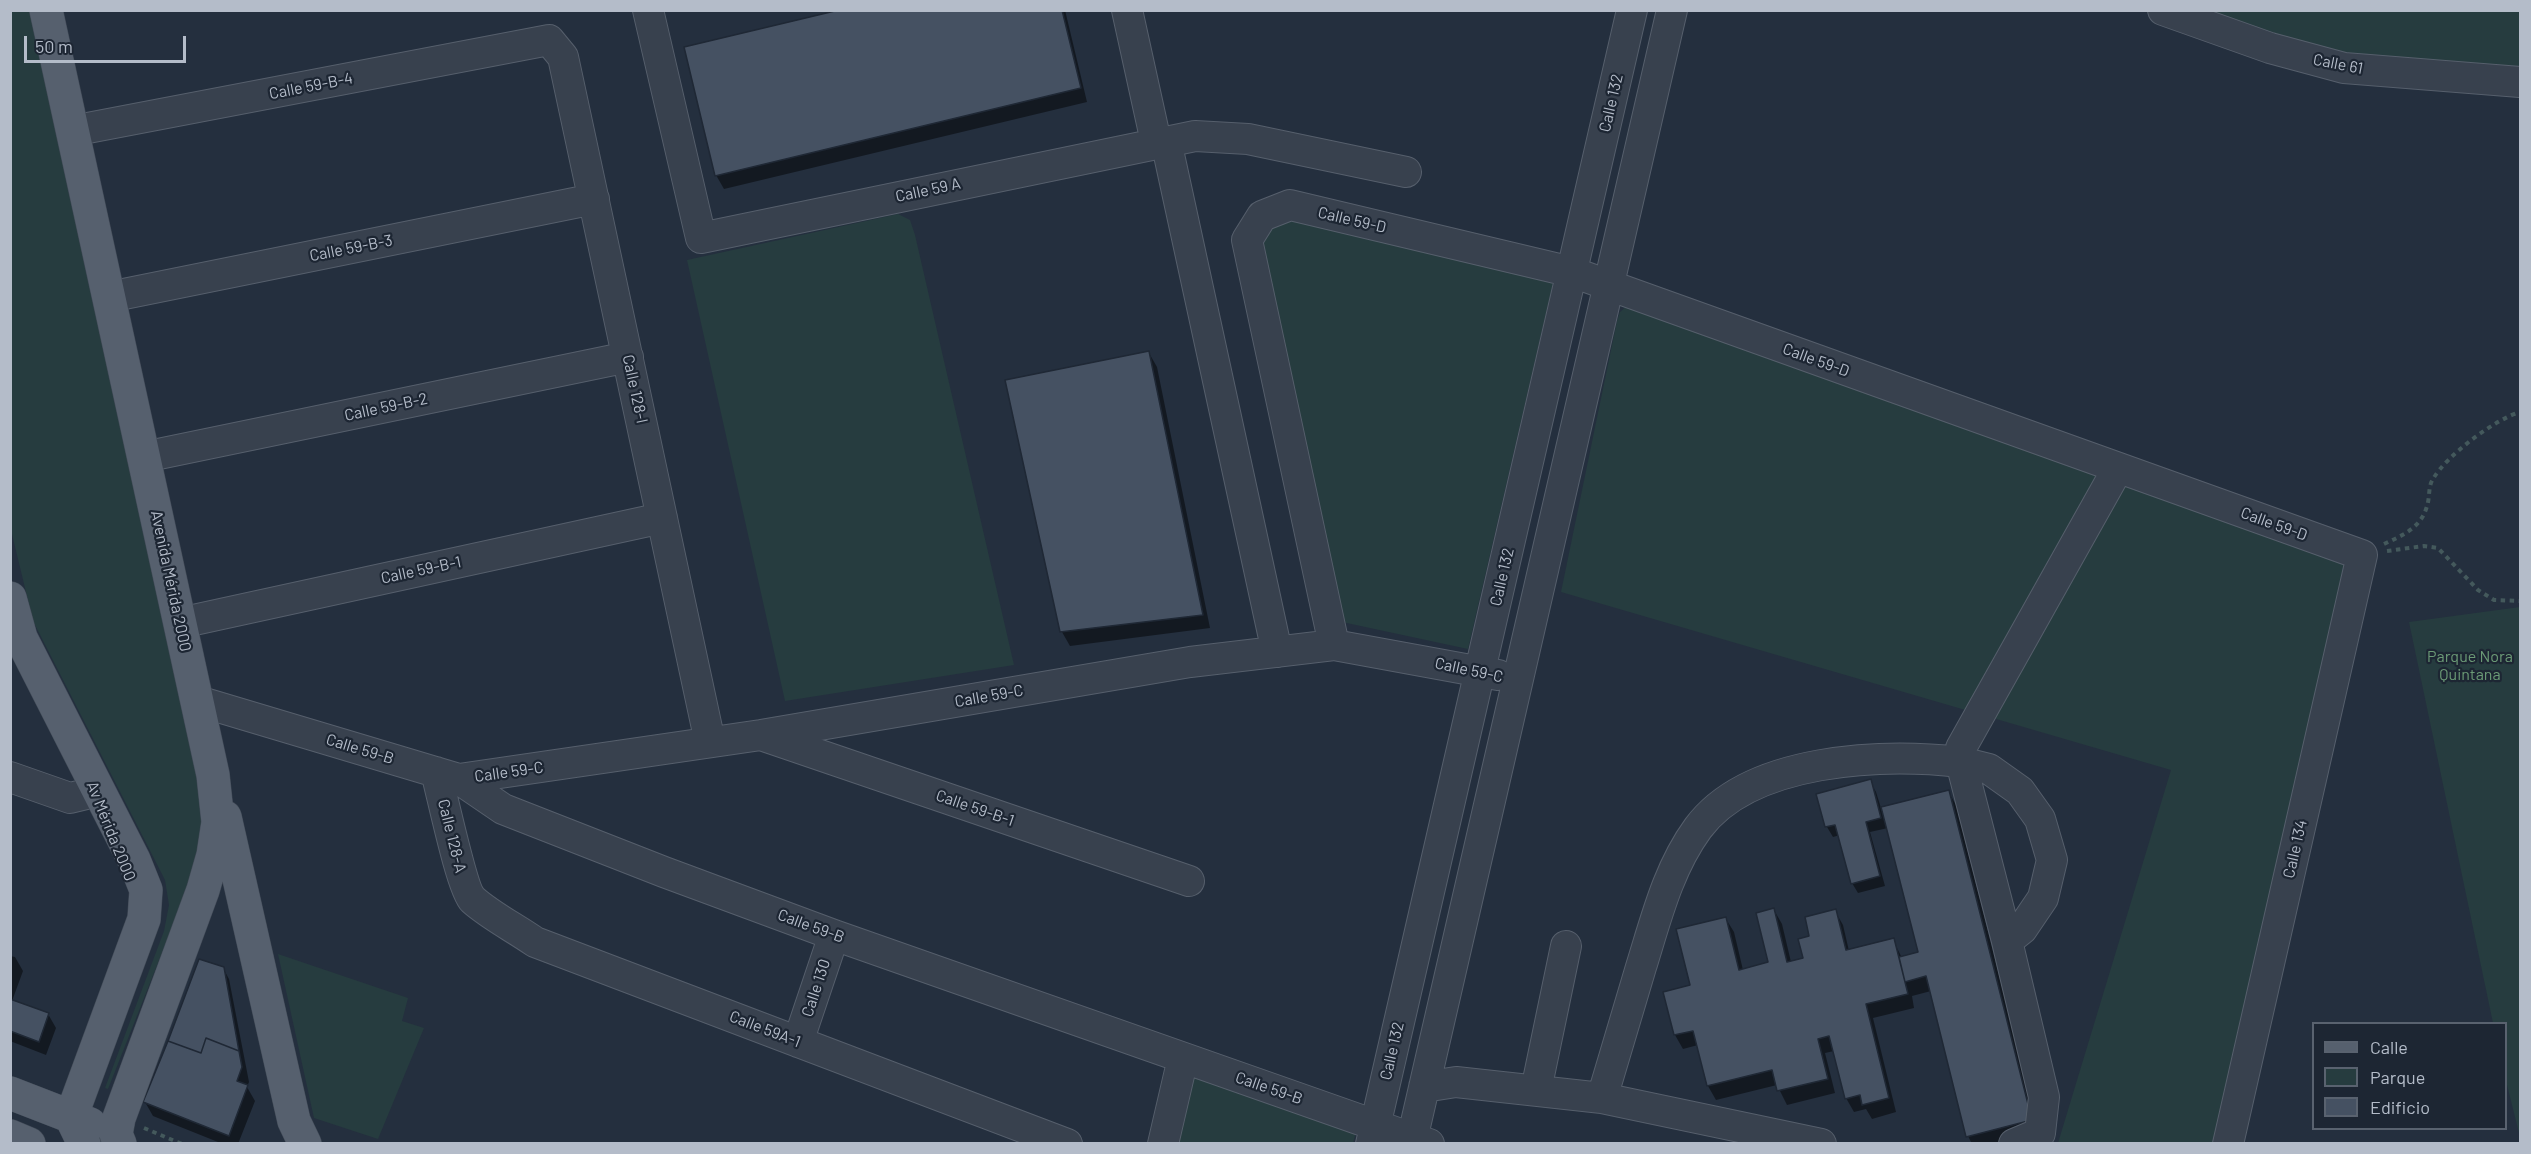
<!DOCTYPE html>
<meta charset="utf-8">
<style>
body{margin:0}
#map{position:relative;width:2531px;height:1154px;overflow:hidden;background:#242f3e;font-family:Barlow,sans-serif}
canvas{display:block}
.frame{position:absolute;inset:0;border:12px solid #b4bcc9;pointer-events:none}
.legend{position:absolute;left:2312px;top:1022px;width:195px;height:108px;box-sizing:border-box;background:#1d2633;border:2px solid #59626f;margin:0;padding:8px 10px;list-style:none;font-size:18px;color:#b4bcc9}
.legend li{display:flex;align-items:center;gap:12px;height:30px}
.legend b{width:30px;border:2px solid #59626f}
.scale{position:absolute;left:24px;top:36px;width:162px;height:27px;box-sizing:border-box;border:3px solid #b4bcc9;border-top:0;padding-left:8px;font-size:18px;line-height:21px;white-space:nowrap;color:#b4bcc9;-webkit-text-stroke:4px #1d2633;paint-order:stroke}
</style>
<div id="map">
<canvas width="2531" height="1154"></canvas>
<div class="frame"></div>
<ul class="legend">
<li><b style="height:8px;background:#56606e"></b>Calle</li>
<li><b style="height:16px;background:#263c3f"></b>Parque</li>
<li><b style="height:16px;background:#455162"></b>Edificio</li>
</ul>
<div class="scale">50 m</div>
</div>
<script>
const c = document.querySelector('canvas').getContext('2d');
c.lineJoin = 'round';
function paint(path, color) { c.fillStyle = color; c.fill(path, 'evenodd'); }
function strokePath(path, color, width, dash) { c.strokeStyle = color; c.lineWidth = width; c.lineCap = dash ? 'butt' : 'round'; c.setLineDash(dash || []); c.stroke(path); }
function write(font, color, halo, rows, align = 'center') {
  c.font = font + ' Barlow,sans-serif'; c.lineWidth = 4.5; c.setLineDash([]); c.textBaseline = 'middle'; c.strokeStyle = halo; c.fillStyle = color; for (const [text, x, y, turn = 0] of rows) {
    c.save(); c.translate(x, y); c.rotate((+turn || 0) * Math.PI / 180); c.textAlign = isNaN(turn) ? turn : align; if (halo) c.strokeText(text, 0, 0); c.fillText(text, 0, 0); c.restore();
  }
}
paint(new Path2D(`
 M10,11H31L205,804L200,844L186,892L108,1089L105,1088L164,931L169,905L165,880L33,621L11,530Z
 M2206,11H2520V68L2359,54L2312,48Z
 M1290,205L1554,279L1468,649L1328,619L1247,240Z
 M898,214L910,220L915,235L1014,665L785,701L687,260Z
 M1628,305L2362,555L2228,1143H2058L2171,770L1561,592L1617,321L1620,312Z
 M2520,607V1137L2506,1081V1024L2493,1023L2409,622Z
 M278,954L408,998L402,1021L424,1028L378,1139L314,1118Z
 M1192,1068L1357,1128L1353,1143L1175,1144Z`), '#263c3f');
paint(new Path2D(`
 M845,10H1065L1087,102L724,189L716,175Z
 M1149,353L1157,367L1210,628L1070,646L1062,632Z
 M1870,781L1876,792L1881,808L1948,791L1956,805L2039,1134L2003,1144H1972L1968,1136L1931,991L1912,996L1914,1008L1873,1018L1896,1112L1872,1119L1866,1109L1854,1112L1846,1098L1834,1051L1825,1053L1835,1093L1787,1105L1777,1085L1716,1100L1708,1086L1698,1045L1683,1049L1675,1035L1665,993L1691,986L1726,919L1734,932L1743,970L1769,964L1774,910L1782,924L1791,962L1805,959L1811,937L1835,911L1843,925L1849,951L1893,940L1902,958L1920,953L1888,828L1870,832L1885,886L1858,893L1852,883L1840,835L1833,837L1827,827L1818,795Z
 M10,956L15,957L23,971L12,1001L48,1014L56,1028L46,1055L10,1041Z
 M223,968L229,979L249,1082L247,1087L255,1101L238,1144H223L153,1116L145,1102Z`), '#0007');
const building = new Path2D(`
 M839,10H1062L1081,88L715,176L684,47Z
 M1149,351L1203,615L1060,632L1005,380Z
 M1871,779L1881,818L1866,822L1880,876L1851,884L1835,825L1825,827L1816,794Z
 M1949,790L2032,1120L1966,1137L1926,976L1905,982L1899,957L1918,952L1881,807Z
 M1774,908L1787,962L1803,958L1798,939L1809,936L1805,917L1836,909L1846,950L1894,938L1908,994L1866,1004L1889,1098L1862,1105L1860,1095L1845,1099L1829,1036L1818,1039L1828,1079L1777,1091L1772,1070L1707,1086L1693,1031L1674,1035L1663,992L1690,985L1676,929L1726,917L1739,970L1768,962L1756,913Z
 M199,959L224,967L239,1051L206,1038L201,1053L168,1041Z
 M10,999L49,1013L39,1042L10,1031Z
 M206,1038L239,1051L242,1067L237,1081L248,1085L229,1136L143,1102L168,1041L201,1053Z`);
paint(building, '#455162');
strokePath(building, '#1f2835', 1.5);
const minor = new Path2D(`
 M648,10L701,238L1195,136L1248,139L1406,172
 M1127,10L1156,142
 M2163,10L2270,48L2344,68L2520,82
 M72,131L549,40L563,57L710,742
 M1166,141L1277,652
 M109,297L594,199
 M144,457L628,357
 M180,623L662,518
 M1334,645L1247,240L1262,216L1290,205L1572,272L2362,555L2228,1144
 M198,701L459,779L503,809L664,872L834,935L1429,1144
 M764,736L1189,881
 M436,772C442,794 462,890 473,900C491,916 515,928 535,942L1067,1144
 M10,777L70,798L99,791
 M459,779L761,735L1190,662L1334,645L1498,675
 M2007,941L2022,929L2043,898L2052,860L2040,819L2020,791L1989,769L1961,762V748L2118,468
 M798,1042L834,935
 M1424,1087L1456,1082L1602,1098C1615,1054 1628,1010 1641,967C1656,919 1668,869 1698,828C1750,758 1882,753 1961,762L2007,941L2044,1097L2040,1133L2014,1144
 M1536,1090L1566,946
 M1602,1098L1821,1144
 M1163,1144L1183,1058
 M1371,1144L1632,10
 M1411,1144L1672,10`);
const major = new Path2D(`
 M46,10L213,775L218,822L213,855L203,890L119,1118L116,1134L120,1144
 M10,598L21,638L134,860L146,890L144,919L71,1117L84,1144
 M225,817L294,1121L305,1144
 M10,1093L90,1124
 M10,1136L29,1144`);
strokePath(minor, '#565f6c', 32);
strokePath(major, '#414a57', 34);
strokePath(new Path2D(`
 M2384,544C2403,535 2421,528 2427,506C2430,498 2428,486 2433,479C2447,455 2494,420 2520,412
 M2387,551L2424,546L2438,548L2478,590L2494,600L2520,601
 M144,1128L182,1144`), '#44595c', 4, [4.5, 4.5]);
strokePath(minor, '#38414e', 30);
strokePath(major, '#56606e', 33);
write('16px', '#b4bcc9', '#1d2633', [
 ["Calle 61",2338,64,11],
 ["Calle 59-B-4",311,86,-11],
 ["Calle 132",1611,103,-77],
 ["Calle 59 A",928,190,-12],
 ["Calle 59-D",1352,220,13],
 ["Calle 59-B-3",351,248,-11],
 ["Calle 59-D",1816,360,20],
 ["Calle 128-I",635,389,78],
 ["Calle 59-B-2",386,407,-12],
 ["Calle 59-D",2274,524,20],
 ["Calle 59-B-1",421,570,-12],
 ["Calle 132",1502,577,-77],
 ["Avenida Mérida 2000",171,581,78],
 ["Calle 59-C",1469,670,12],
 ["Calle 59-C",989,696,-10],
 ["Calle 59-B",360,749,17],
 ["Calle 59-C",509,772,-8],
 ["Calle 59-B-1",975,808,19],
 ["Av Mérida 2000",111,831,68],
 ["Calle 128-A",452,836,76],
 ["Calle 134",2295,849,-77],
 ["Calle 59-B",811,926,20],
 ["Calle 130",816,988,-72],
 ["Calle 59A-1",765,1029,21],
 ["Calle 132",1392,1051,-77],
 ["Calle 59-B",1269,1088,19]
]);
write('16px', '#6b9a76', '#1d2633', [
 ["Parque Nora",2470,657],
 ["Quintana",2470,675]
]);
</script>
